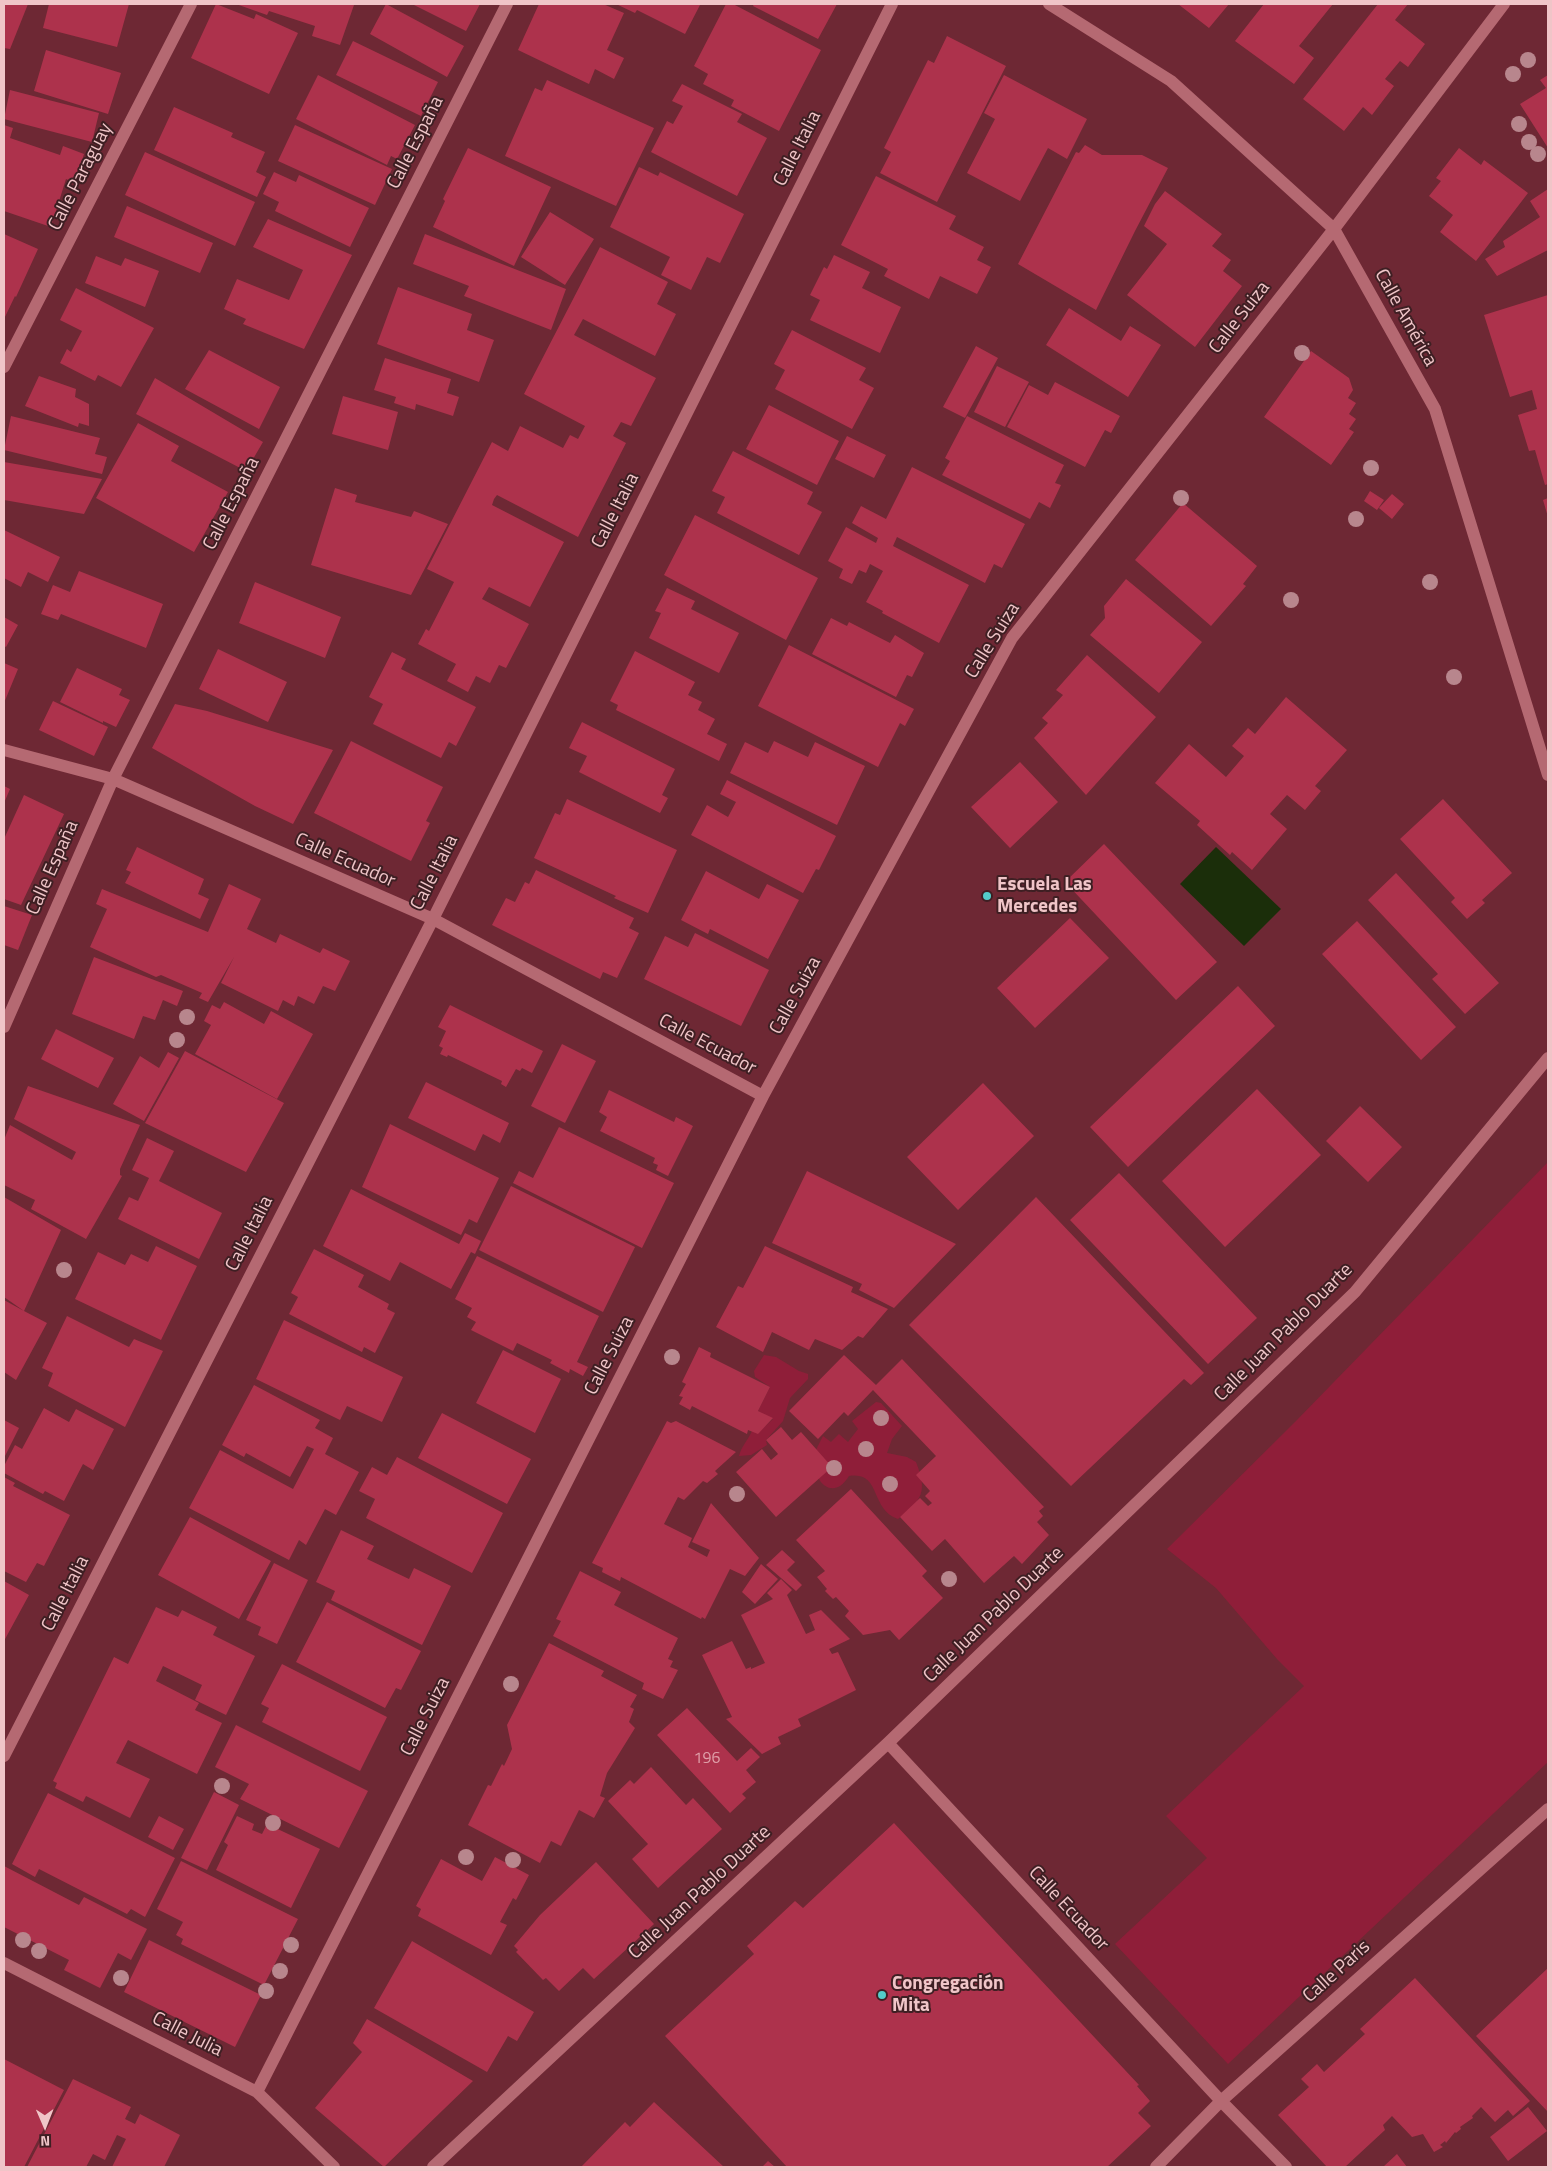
<!DOCTYPE html>
<meta charset="utf-8">
<style>
body{margin:0}
#map{position:relative;width:1552px;height:2171px;overflow:hidden;background:#6e2834;font-family:"Titillium Web",sans-serif}
canvas{display:block}
.frame{position:absolute;inset:0;border:5px solid #f0c5c8;pointer-events:none}
.north{position:absolute;left:20px;top:2101px;width:50px;height:50px;-webkit-text-stroke:4px #3e1f23;paint-order:stroke;rotate:179deg;font-size:14px;font-weight:700;line-height:20px;text-align:center;color:#f0c5c8}
.north::after{content:'';display:block;margin:auto;width:18px;height:22px;background:#f0c5c8;clip-path:polygon(50% 0,100% 100%,50% 72%,0 100%)}
</style>
<div id="map">
<canvas width="1552" height="2171"></canvas>
<div class="frame"></div>
<div class="north">N</div>
</div>
<script>
const c = document.querySelector('canvas').getContext('2d');
c.lineJoin = 'round';
function paint(path, color) { c.fillStyle = color; c.fill(path, 'evenodd'); }
function strokePath(path, color, width, dash) { c.strokeStyle = color; c.lineWidth = width; c.lineCap = dash ? 'butt' : 'round'; c.setLineDash(dash || []); c.stroke(path); }
function write(font, color, halo, rows, align = 'center') {
  c.font = font + ' "Titillium Web",sans-serif'; c.lineWidth = 4; c.setLineDash([]); c.textBaseline = 'middle'; c.strokeStyle = halo; c.fillStyle = color; for (const [text, x, y, turn = 0] of rows) {
    c.save(); c.translate(x, y); c.rotate((+turn || 0) * Math.PI / 180); c.textAlign = isNaN(turn) ? turn : align; if (halo) c.strokeText(text, 0, 0); c.fillText(text, 0, 0); c.restore();
  }
}
paint(new Path2D(`
 M1548,1162V1762L1228,2064L1115,1944L1207,1858L1166,1816L1304,1686L1277,1659L1216,1588L1167,1549L1296,1421Z
 M764,1355L776,1357L799,1371L808,1374V1379L790,1398L783,1421L766,1440L767,1445L751,1455L739,1456C741,1447 748,1440 752,1431L758,1433L773,1419L758,1411L770,1387L755,1377L754,1371Z
 M876,1402L881,1403L902,1426L892,1439L887,1453L907,1457L916,1462C928,1492 922,1500 898,1519C869,1509 882,1471 849,1476C833,1502 813,1482 814,1459C815,1450 819,1444 823,1436L831,1442L839,1434L848,1442L858,1429L852,1421Z`), '#8f1e39');
paint(new Path2D(`
 M1216,847L1281,909L1244,946L1180,884Z`), '#1b2e0a');
paint(new Path2D(`
 M4,4H28L10,49L4,48Z
 M49,4H129L117,47L43,28Z
 M216,4L254,19L256,14L298,33L269,94L191,58Z
 M236,4H349L354,5L340,45L312,36L315,26L269,11L267,15Z
 M386,4L464,46L447,77L370,34Z
 M412,4H480L466,31Z
 M539,4H603L624,13L607,50L624,58L614,79L595,69L589,84L518,50Z
 M616,4H699L700,5L685,34L637,10L635,13Z
 M726,4H733L821,50L779,131L731,106L734,100L703,84L708,74L694,66Z
 M754,4H837L818,39L753,6Z
 M1178,4H1229L1209,28Z
 M1264,4H1333L1299,46L1314,58L1294,84L1235,41Z
 M1378,4H1408L1395,20L1425,44L1408,67L1400,61L1385,79L1394,86L1372,115L1363,107L1344,131L1303,99Z
 M947,36L1006,66L937,202L880,173L891,152L884,148L928,60L934,63Z
 M353,41L438,82L421,116L336,75Z
 M46,50L121,73L108,114L34,91Z
 M318,75L415,125L397,159L391,156L387,165L296,119Z
 M1004,75L1087,119L1067,159L1048,148L1020,201L967,173L995,119L984,113Z
 M1548,75V148L1520,104L1546,88L1540,80Z
 M547,80L654,128L616,206L505,156L535,88L542,91Z
 M682,84L742,114L737,122L767,138L737,196L651,152L667,121L673,124L683,106L672,101Z
 M10,90L99,113L92,142L4,119Z
 M174,107L233,133L231,137L265,152L256,172L266,177L257,197L154,150Z
 M4,125L13,128L10,138L60,155L63,146L84,154L75,183L66,179L51,227L4,211Z
 M295,125L392,169L375,205L278,161Z
 M1085,145L1102,155H1142L1168,168L1135,231L1096,310L1018,264L1076,152L1079,153Z
 M468,148L551,187L514,266L433,227L445,201L443,199Z
 M1459,148L1481,165L1484,160L1528,193L1476,261L1440,232L1453,215L1429,196L1441,181L1436,178Z
 M145,152L255,202L235,246L125,195Z
 M639,167L658,176L660,172L744,214L720,263L707,257L691,290L661,275L670,257L610,227Z
 M274,172L296,182L299,175L369,208L350,247L275,211L279,202L263,194Z
 M876,176L956,216L949,229L984,247L977,260L991,267L977,294L940,276L929,299L884,276L888,269L841,245Z
 M1548,189V250L1497,276L1485,259L1505,247L1503,241L1540,217L1530,201Z
 M1165,191L1222,234L1212,246L1231,260L1223,271L1242,286L1195,347L1127,295L1167,244L1144,226L1155,204Z
 M127,206L213,243L200,273L114,237Z
 M550,212L594,239L565,285L521,257Z
 M268,219L352,255L304,349L243,324L246,319L224,309L237,279L289,300L303,270L253,247Z
 M4,234L38,249L16,297L15,296L4,319Z
 M425,234L566,289L551,330L464,296L469,286L413,264Z
 M600,247L668,282L657,304L676,314L655,356L583,319L574,335L656,378L631,426L621,422L613,436L626,443L578,537L497,495L494,499L492,505L564,542L530,607L489,587L482,599L529,624L506,668L499,665L490,683L476,676L468,692L447,681L456,664L418,644L426,629L429,631L454,582L427,569L492,442L508,451L520,426L563,448L570,435L578,439L585,426L524,394Z
 M834,255L870,272L862,288L901,307L880,353L810,320L820,300L810,295L824,267L827,269Z
 M96,256L121,266L125,258L159,271L145,307L85,283Z
 M398,287L472,314L467,330L494,340L479,382L377,344Z
 M76,288L154,328L121,387L98,375L95,381L60,363L67,349L71,352L82,331L60,320Z
 M1548,295V484L1545,485L1535,450L1529,451L1518,415L1537,409L1532,390L1510,397L1484,315Z
 M1069,308L1121,341L1130,326L1161,345L1128,397L1046,345Z
 M792,330L866,368L859,380L874,388L852,429L775,389L785,370L774,364Z
 M976,346L998,358L965,418L943,407Z
 M209,350L280,387L259,429L185,389Z
 M1311,351L1349,378L1353,390L1348,398L1356,403L1349,414L1356,419L1349,429L1354,432L1331,465L1264,417Z
 M385,358L451,379L447,393L459,397L453,416L416,404L415,410L394,403L396,397L374,390Z
 M997,366L1029,382L1005,427L974,412Z
 M39,376L76,389L75,397L89,404V426L79,423L78,427L25,406Z
 M155,378L263,442L246,471L136,414Z
 M1055,382L1120,416L1111,433L1105,430L1085,467L1007,427L1029,385L1048,395Z
 M343,396L398,412L388,450L332,434Z
 M769,405L839,441L817,485L746,449Z
 M11,416L100,438L95,454L107,457L102,474L4,450Z
 M967,416L1064,465L1055,483L1061,485L1050,508L1039,502L1030,519L942,475L950,461L945,458Z
 M138,423L179,446L171,461L228,492L194,552L96,498Z
 M847,436L886,455L874,478L835,459Z
 M733,451L813,492L807,504L822,512L799,555L717,513L725,497L712,491Z
 M4,462L102,479L84,514L4,500Z
 M912,467L1025,524L1002,568L994,564L985,583L897,537L893,546L969,585L939,643L882,613L883,611L866,602L883,571L870,564L866,573L859,570L852,584L839,578L843,569L828,561L846,527L876,543L878,538L852,523L861,506L886,519Z
 M335,488L357,495L355,502L411,517L414,511L448,524L411,595L311,565Z
 M1370,491L1384,500L1377,510L1364,501Z
 M1392,494L1404,504L1392,519L1379,508Z
 M1548,498V517L1543,500Z
 M1183,503L1257,566L1243,584L1246,586L1211,626L1135,560Z
 M695,515L818,578L786,640L664,575Z
 M4,530L60,557L48,582L28,572L21,587L4,578Z
 M79,571L163,604L146,648L61,614L58,620L41,614L53,585L70,592Z
 M1126,579L1202,642L1159,693L1090,635L1105,618L1104,606Z
 M255,582L341,617L325,658L239,623Z
 M667,588L695,601L691,609L739,633L719,673L649,638L661,613L655,611Z
 M4,617L18,625L6,647L4,646Z
 M831,618L847,626L849,622L890,643L895,635L924,653L912,677L907,675L896,697L812,654Z
 M789,645L914,709L905,726L900,723L878,767L758,706Z
 M218,649L287,682L268,722L199,689Z
 M635,651L695,682L688,695L702,702L698,710L715,719L707,734L727,744L719,761L616,710L618,705L610,701Z
 M392,652L406,659L401,669L476,707L456,746L449,742L441,758L373,724L383,704L369,697Z
 M1087,655L1156,717L1086,795L1034,738L1048,723L1042,718L1063,695L1056,690Z
 M4,663L18,669L4,703Z
 M77,668L122,689L119,695L130,700L116,727L103,721V723L60,702Z
 M1286,697L1347,750L1315,786L1321,791L1305,810L1287,795L1270,814L1287,829L1252,870L1232,852L1230,855L1197,825L1200,821L1155,783L1189,744L1226,777L1244,756L1232,746L1248,728L1255,734Z
 M53,701L108,727L94,756L39,730Z
 M175,704L207,711L333,750L293,824L255,806L152,748Z
 M582,722L675,769L662,795L668,798L660,813L579,772L587,756L569,748Z
 M351,741L443,787L426,821L430,823L411,861L314,813Z
 M774,741L808,757L815,742L865,766L837,825L730,773L745,742L768,753Z
 M1020,762L1058,802L1010,848L971,807Z
 M727,780L836,836L819,870L816,869L803,893L691,835L707,805L728,817L736,802L720,794Z
 M4,786L10,789L4,803Z
 M24,795L64,814L21,905L4,899V839Z
 M567,799L677,850L648,913L614,898L616,896L534,858L555,813L560,815Z
 M1443,799L1512,873L1482,900L1485,903L1467,919L1451,902L1455,898L1400,839Z
 M1104,844L1217,962L1176,1000L1065,882Z
 M137,847L204,879L198,894L209,899L200,919L125,883L131,872L126,870Z
 M536,870L634,918L629,928L639,933L617,978L603,972L600,979L492,925L506,898L515,902L525,882L529,884Z
 M706,871L759,899L767,884L799,900L768,959L710,929L708,934L681,920Z
 M1396,873L1499,983L1465,1014L1432,979L1438,974L1368,900Z
 M229,884L261,899L247,929L276,943L280,934L320,953L323,948L350,961L335,991L323,986L314,1004L298,996L294,1006L283,1000L278,1011L221,983L234,957L208,1002L199,998L202,993L161,975L156,977L90,947L107,909L96,904L102,889L208,932Z
 M4,906L32,915L18,950L4,945Z
 M1070,918L1109,958L1035,1028L997,988Z
 M1357,921L1456,1027L1421,1060L1322,954Z
 M695,933L769,970L741,1026L644,979L665,936L688,947Z
 M94,957L183,991L177,1006L163,1000L155,1020L143,1016L134,1039L72,1014Z
 M1238,986L1275,1026L1128,1167L1090,1127Z
 M224,1002L264,1024L271,1011L313,1034L277,1099L195,1054L211,1025L204,1021L212,1005L220,1009Z
 M450,1005L543,1051L532,1073L522,1068L520,1071L516,1069L506,1087L501,1084L502,1081L448,1055L447,1057L440,1054L443,1048L439,1046L446,1031L438,1027Z
 M56,1029L114,1058L98,1088L41,1059Z
 M562,1044L596,1061L565,1123L531,1106Z
 M185,1051L284,1103L246,1172L145,1123Z
 M168,1052L179,1058L144,1121L113,1104L140,1056L159,1068Z
 M426,1082L509,1123L500,1143L483,1134L475,1151L408,1118Z
 M983,1083L1034,1136L958,1210L907,1157Z
 M28,1086L140,1125L120,1169V1175L122,1176L86,1239L31,1209L35,1200L4,1185V1140L10,1125L72,1160L76,1152L14,1119Z
 M1257,1089L1321,1155L1225,1247L1162,1181Z
 M609,1090L674,1122L676,1117L693,1126L668,1176L656,1170L658,1165L653,1163L655,1158L600,1131L607,1117L599,1112Z
 M1360,1106L1402,1147L1368,1182L1326,1141Z
 M390,1124L499,1178L477,1223L469,1219L461,1235L362,1187Z
 M559,1127L674,1183L642,1248L513,1183L519,1171L533,1178Z
 M147,1138L174,1151L159,1181L222,1213L199,1259L118,1219L129,1197L138,1201L149,1178L132,1170Z
 M807,1171L956,1244L894,1308L859,1290L862,1284L772,1243Z
 M1119,1173L1257,1318L1208,1364L1070,1220Z
 M511,1186L635,1247L603,1312L479,1250Z
 M351,1189L459,1244L465,1233L481,1241L475,1254L471,1252L451,1289L400,1262L390,1281L323,1246Z
 M4,1197L61,1230L24,1311L47,1323L16,1380L4,1372V1300L24,1311L4,1297Z
 M1036,1197L1204,1373L1191,1385L1184,1379L1071,1486L909,1325Z
 M156,1246L197,1266L161,1340L75,1299L98,1252L125,1265L131,1254L148,1262Z
 M765,1246L853,1287L851,1292L888,1309L863,1338L858,1336L842,1350L815,1339L809,1350L772,1332L763,1352L716,1327L738,1286L743,1288Z
 M314,1249L364,1275L358,1287L389,1304L387,1309L395,1313L375,1353L364,1347L362,1352L289,1314L298,1297L291,1293Z
 M477,1256L599,1316L577,1362L588,1367L583,1376L570,1369L569,1373L550,1363L552,1360L517,1343L513,1351L471,1330L476,1322L467,1317L472,1308L455,1299Z
 M67,1316L129,1347L134,1339L163,1351L125,1427L48,1386L53,1373L42,1368Z
 M284,1320L403,1377L382,1422L347,1406L340,1420L256,1379Z
 M699,1347L711,1353L710,1357L770,1387L758,1411L773,1418L758,1434L748,1430L747,1434L692,1406L690,1410L679,1404L683,1397L679,1396L686,1384L682,1382Z
 M503,1350L561,1379L535,1433L476,1403Z
 M844,1355L876,1385L902,1359L1044,1507L1039,1511L1043,1516L1037,1522L1049,1535L1022,1564L1014,1556L984,1583L945,1539L932,1551L900,1517L920,1498L928,1506L932,1503L925,1496L930,1491L916,1475L936,1456L873,1390L848,1416L844,1412L818,1439L789,1411Z
 M254,1385L320,1420L315,1428L333,1438L325,1454L359,1472L336,1515L325,1509L306,1545L299,1540L289,1560L189,1508L220,1450L293,1489L314,1449L307,1446L290,1477L246,1453L244,1457L222,1445Z
 M44,1408L69,1422L76,1409L114,1429L93,1470L83,1464L64,1501L45,1491L43,1494L4,1473V1466L15,1445L22,1449Z
 M442,1413L531,1459L507,1504L418,1458Z
 M4,1420L19,1428L5,1456L4,1455Z
 M667,1421L671,1423L676,1421L736,1452L715,1471L718,1474L707,1483L703,1481L684,1500L678,1497L664,1524L692,1538L688,1547L707,1557L710,1550L692,1542L711,1503L759,1558L745,1576L730,1569L705,1619L702,1617L701,1619L621,1577L620,1581L602,1572L603,1568L592,1563Z
 M781,1427L792,1440L801,1432L832,1467L776,1517L736,1472L762,1449L771,1460L778,1454L766,1440Z
 M397,1457L503,1513L472,1573L366,1518L375,1499L359,1491L372,1467L387,1475Z
 M4,1477L15,1483L13,1486L70,1515L44,1566L37,1563L26,1582L4,1571Z
 M851,1489L927,1571L922,1576L943,1598L899,1640L890,1630L863,1635L845,1616L849,1611L836,1597L833,1599L825,1591L827,1589L817,1577L825,1571L796,1540Z
 M190,1517L271,1561L239,1619L158,1575Z
 M341,1530L374,1546L367,1559L409,1579L414,1568L451,1586L422,1645L331,1600L335,1591L316,1582Z
 M782,1550L795,1562L787,1570L802,1585L796,1591L766,1565Z
 M274,1563L308,1580L277,1644L258,1635L261,1627L246,1620Z
 M761,1564L778,1579L755,1604L742,1592Z
 M580,1571L621,1592L614,1605L678,1638L668,1659L673,1661L670,1667L678,1670L663,1699L642,1689L644,1683L553,1636L561,1621L556,1619Z
 M781,1579L792,1590L787,1595L806,1634L815,1630L809,1615L821,1610L850,1639L829,1649L832,1654L838,1652L856,1690L798,1719L801,1726L778,1737L781,1744L762,1754L726,1719L732,1717L702,1655L732,1641L746,1669L751,1667V1669L765,1663L741,1615L773,1599L767,1593Z
 M4,1581L29,1595L4,1641Z
 M327,1602L421,1651L401,1690L396,1688L385,1708L296,1662Z
 M156,1607L178,1617L182,1610L217,1627L213,1635L255,1656L226,1715L195,1700L202,1685L163,1666L156,1681L199,1703L195,1710L222,1723L197,1774L128,1740L116,1763L150,1779L130,1818L86,1796L83,1802L55,1788L57,1783L53,1781L114,1657L128,1664Z
 M549,1643L604,1671L601,1676L637,1695L630,1707L634,1709L629,1722L635,1728L607,1773L600,1796L605,1798L594,1818L579,1810L561,1846L551,1841L540,1863L468,1825L488,1785L491,1786L502,1764L504,1766L512,1749L507,1725Z
 M282,1664L387,1717L360,1771L262,1722L269,1708L261,1704Z
 M687,1708L737,1761L751,1748L760,1757L746,1770L756,1782L742,1794L746,1798L730,1813L657,1735Z
 M236,1725L368,1791L339,1848L240,1799L249,1784L215,1767Z
 M651,1767L686,1805L693,1798L722,1829L658,1888L632,1859L648,1844L608,1801L630,1780L634,1784Z
 M214,1792L239,1805L207,1870L181,1858Z
 M48,1793L175,1858L145,1917L131,1909L127,1914L39,1869L35,1877L12,1864Z
 M159,1816L184,1829L173,1850L148,1837Z
 M237,1816L254,1824L252,1830L262,1834L267,1824L320,1849L291,1908L216,1870L228,1845L224,1842Z
 M894,1823L1139,2085L1137,2086L1150,2101L1138,2113L1151,2126L1107,2167H787L665,2036L754,1954L747,1946L795,1901L803,1908Z
 M495,1857L529,1875L516,1900L513,1898L500,1922L507,1925L491,1955L418,1916L421,1909L416,1906L441,1859L482,1881Z
 M181,1861L298,1919L264,1985L181,1944L183,1939L176,1935L183,1922L157,1909Z
 M596,1862L654,1924L594,1979L583,1968L559,1991L546,1978L543,1980L516,1952L518,1950L514,1946L540,1915Z
 M4,1866L79,1905L84,1897L147,1929L131,1960L118,1953L100,1988L64,1970L69,1960L4,1927Z
 M149,1940L261,1995L235,2047L124,1992Z
 M412,1941L534,2012L517,2041L508,2036L487,2072L374,2008Z
 M1548,1968V2112L1476,2036Z
 M1415,1978L1530,2101L1513,2116L1508,2110L1495,2122L1481,2107L1472,2116L1473,2118L1460,2127L1461,2129L1456,2133L1455,2132L1446,2143L1445,2141L1440,2145L1443,2147L1434,2152L1423,2134L1412,2137L1392,2116L1383,2125L1385,2130L1345,2167H1327L1278,2115L1309,2087L1301,2079L1317,2064L1324,2072L1365,2034L1360,2029Z
 M367,2019L473,2081L384,2167L315,2108L362,2052L353,2043Z
 M4,2059L64,2090L24,2167H4Z
 M73,2079L131,2107L125,2119L135,2124L140,2114L180,2135L164,2167H112L126,2139L117,2135L105,2160L93,2154L86,2167H27Z
 M654,2102L724,2167H581L625,2122L630,2127Z
 M1528,2107L1547,2131L1508,2161L1490,2137Z
 M1397,2154L1407,2167H1383Z
 M768,2161L775,2167H762Z`), '#ad324c');
strokePath(new Path2D(`
 M1049,4L1171,81L1334,229L1435,409L1548,775
 M4,367L191,4
 M4,750L113,779L433,919L763,1096
 M4,1027L113,779L507,4
 M888,1743L1221,2101L1286,2167
 M4,1756L433,919L892,4
 M4,1963L257,2092L334,2167
 M257,2092L763,1096L1012,638L1334,229L1504,4
 M433,2167L888,1743L1355,1292L1548,1058
 M1156,2167L1221,2101L1548,1809`), '#b56972', 12);
c.fillStyle = '#b8868d';
for (const [x, y] of [
 [1528,60],
 [1513,74],
 [1519,124],
 [1529,142],
 [1538,154],
 [1302,353],
 [1371,468],
 [1181,498],
 [1356,519],
 [1430,582],
 [1291,600],
 [1454,677],
 [187,1017],
 [177,1040],
 [64,1270],
 [672,1357],
 [881,1418],
 [866,1449],
 [834,1468],
 [890,1484],
 [737,1494],
 [949,1579],
 [511,1684],
 [222,1786],
 [273,1823],
 [466,1857],
 [513,1860],
 [23,1940],
 [291,1945],
 [39,1951],
 [280,1971],
 [121,1978],
 [266,1991]
]) { c.beginPath(); c.arc(x, y, 8, 0, 2 * Math.PI); c.fill(); }
for (const [x, y, r, color] of [
 [987,896,5,"#53cdca"],
 [882,1995,5,"#53cdca"]
]) { const dot = new Path2D(); dot.arc(x, y, r, 0, 2 * Math.PI); c.fillStyle = color; c.fill(dot); strokePath(dot, '#3e1f23', 2); }
write('16px', '#dfa0a9', null, [
 ["196",707,1759]
]);
write('19px', '#f0c5c8', '#3e1f23', [
 ["Calle España",416,143,-63],
 ["Calle Italia",798,149,-63],
 ["Calle Paraguay",81,177,-63],
 ["Calle Suiza",1240,318,-52],
 ["Calle América",1405,318,61],
 ["Calle España",232,504,-63],
 ["Calle Italia",616,511,-63],
 ["Calle Suiza",993,641,-58],
 ["Calle Ecuador",345,861,24],
 ["Calle España",53,868,-66],
 ["Calle Italia",435,873,-63],
 ["Calle Suiza",796,996,-61],
 ["Calle Ecuador",707,1045,28],
 ["Calle Italia",250,1234,-63],
 ["Calle Juan Pablo Duarte",1284,1333,-45],
 ["Calle Suiza",610,1356,-63],
 ["Calle Italia",66,1594,-63],
 ["Calle Juan Pablo Duarte",994,1615,-44],
 ["Calle Suiza",426,1717,-63],
 ["Calle Juan Pablo Duarte",700,1893,-43],
 ["Calle Ecuador",1068,1909,47],
 ["Calle Paris",1337,1972,-42],
 ["Calle Julia",187,2035,27]
]);
write('bold 19px', '#f0c5c8', '#3e1f23', [
 ["Escuela Las",997,885],
 ["Mercedes",997,907],
 ["Congregación",892,1984],
 ["Mita",892,2006]
], 'left');
</script>
